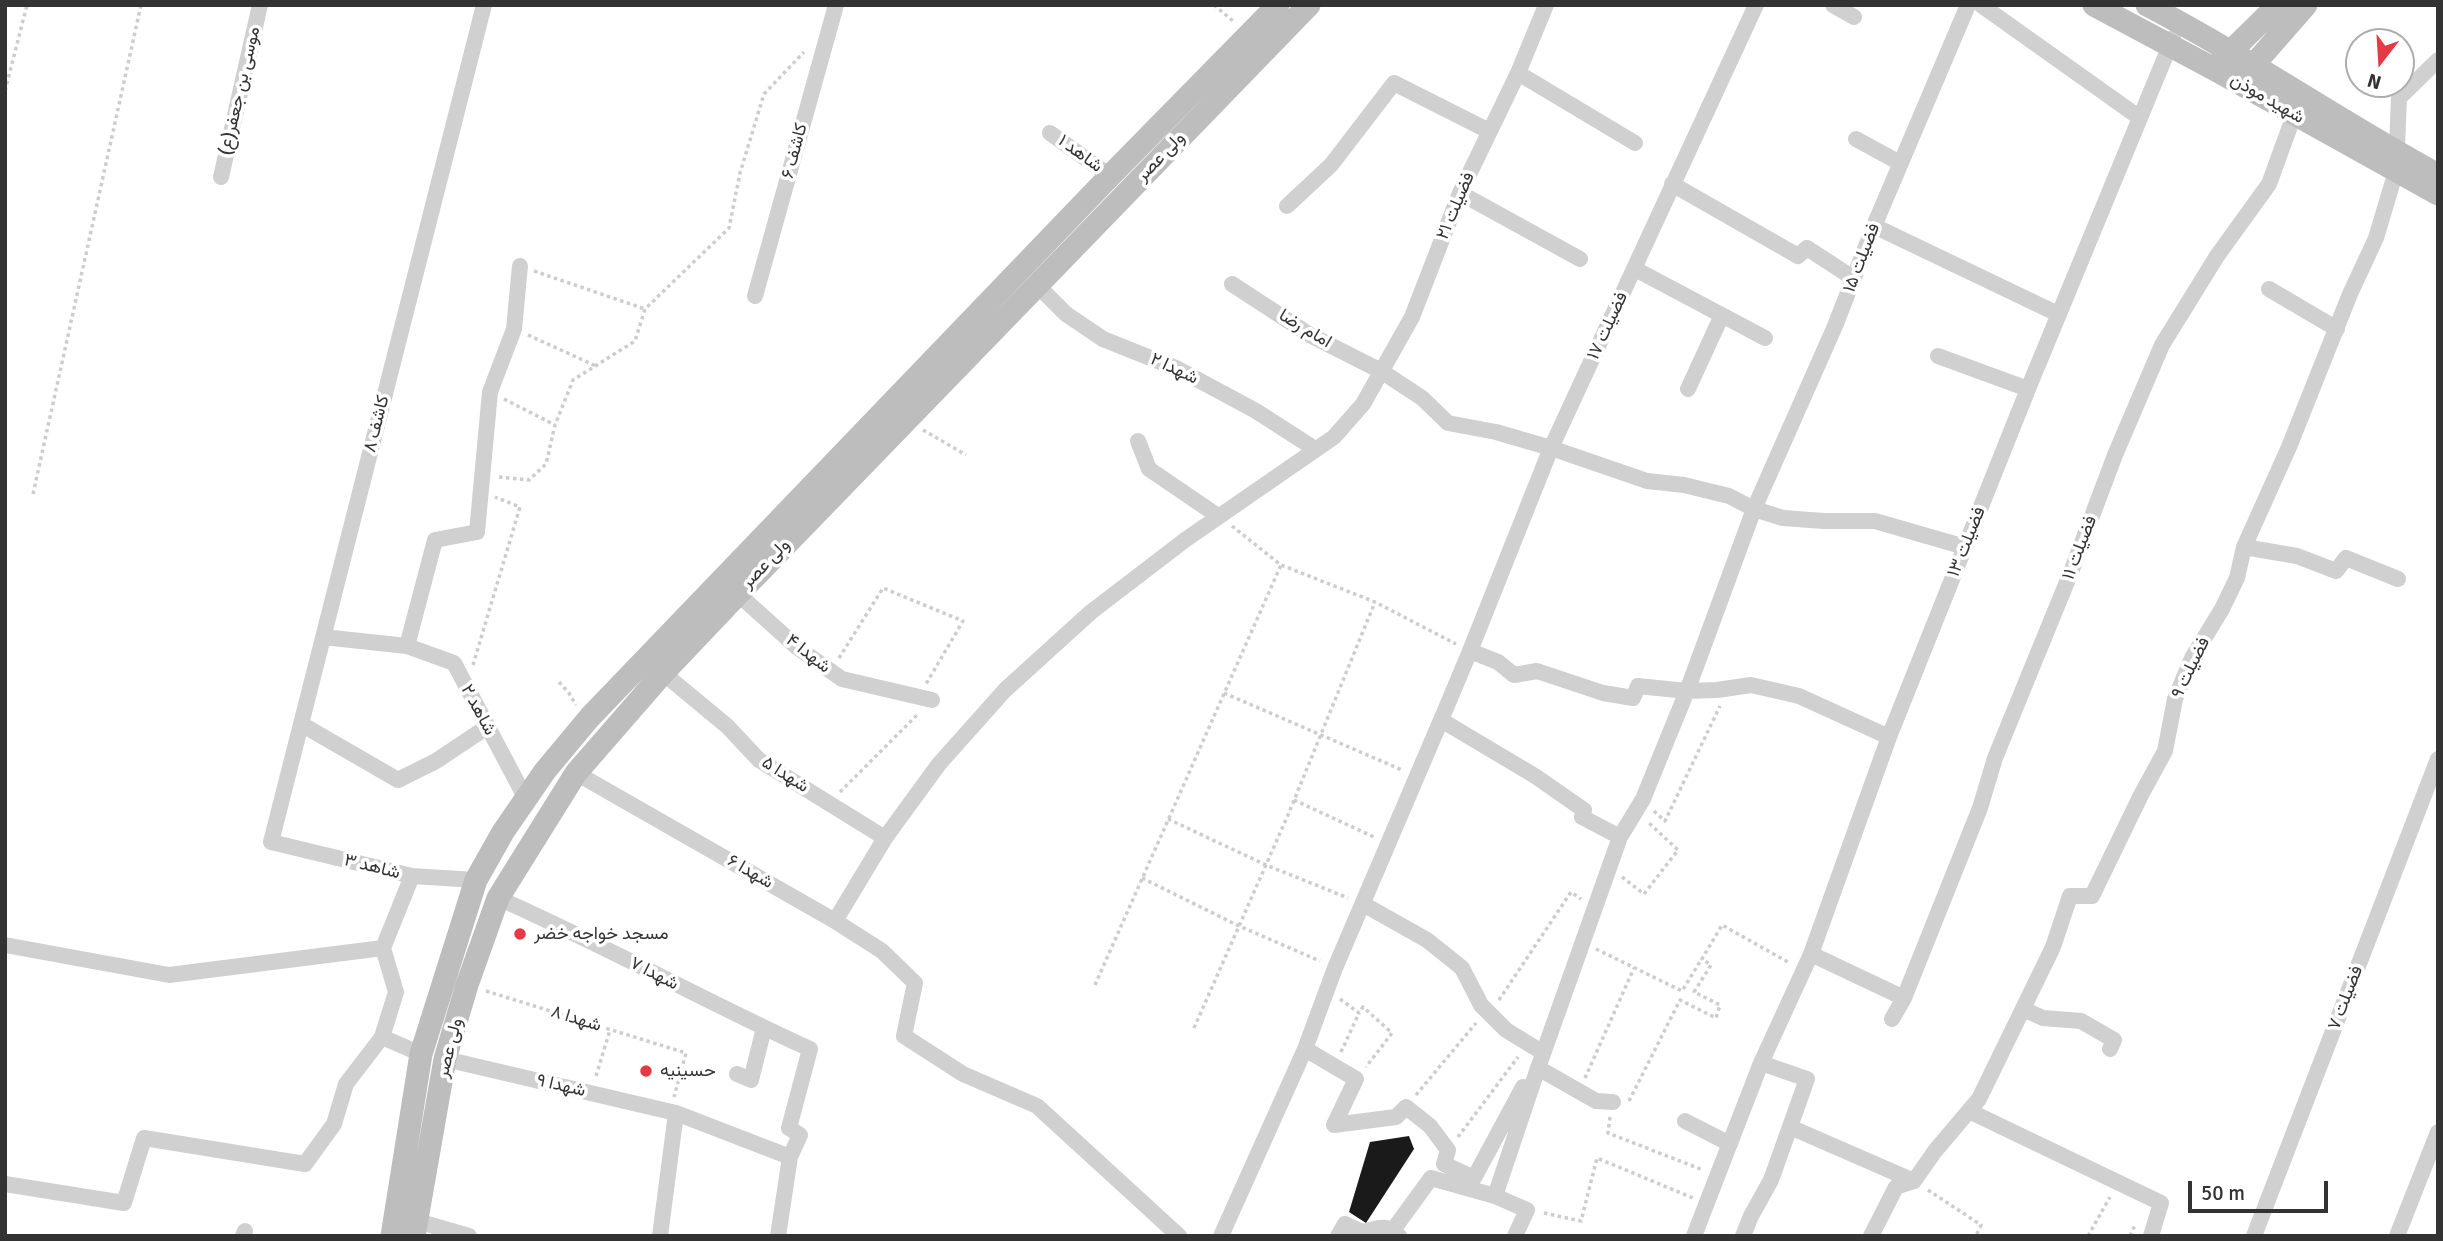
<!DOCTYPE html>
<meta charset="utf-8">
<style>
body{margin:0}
#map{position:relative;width:2443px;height:1241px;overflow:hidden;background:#fff;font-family:Signika,sans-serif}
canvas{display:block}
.frame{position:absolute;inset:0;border:7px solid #333;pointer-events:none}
.north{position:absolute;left:2345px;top:28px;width:70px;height:70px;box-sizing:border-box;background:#fff;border:2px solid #adadad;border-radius:50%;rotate:197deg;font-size:19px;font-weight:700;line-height:28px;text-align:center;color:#333}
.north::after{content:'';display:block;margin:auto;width:24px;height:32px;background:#e63946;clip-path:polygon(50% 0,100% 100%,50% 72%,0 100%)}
.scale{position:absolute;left:2188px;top:1181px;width:140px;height:32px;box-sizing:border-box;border:4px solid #333;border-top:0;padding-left:9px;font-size:21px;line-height:24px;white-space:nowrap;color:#333;-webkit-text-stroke:5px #fff;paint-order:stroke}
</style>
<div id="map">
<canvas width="2443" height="1241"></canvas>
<div class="frame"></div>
<div class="north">N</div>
<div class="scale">50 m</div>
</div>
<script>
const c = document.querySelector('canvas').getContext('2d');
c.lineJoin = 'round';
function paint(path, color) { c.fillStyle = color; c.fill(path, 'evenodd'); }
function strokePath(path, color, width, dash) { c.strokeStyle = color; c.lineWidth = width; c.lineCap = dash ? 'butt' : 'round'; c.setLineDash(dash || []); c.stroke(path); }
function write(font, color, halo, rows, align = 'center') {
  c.font = font + ' Signika,Vazirmatn,sans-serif'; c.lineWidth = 7; c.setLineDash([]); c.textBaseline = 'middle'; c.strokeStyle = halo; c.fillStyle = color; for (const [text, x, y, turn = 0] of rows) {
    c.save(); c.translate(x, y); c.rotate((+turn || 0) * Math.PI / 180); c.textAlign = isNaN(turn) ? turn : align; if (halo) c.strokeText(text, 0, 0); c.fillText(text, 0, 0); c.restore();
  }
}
paint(new Path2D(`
 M1409,1136L1414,1149L1366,1223L1349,1212L1370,1142Z`), '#1a1a1a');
strokePath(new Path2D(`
 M1214,5L1233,21
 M5,91L27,5
 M534,271L645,309
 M528,335L596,366
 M504,399L555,425
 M923,430L966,455
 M499,477L529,480L546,464L555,425L573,380L635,341L645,309L729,228L740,173L764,94L804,52
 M33,494L141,5
 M1232,526L1281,565L1375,602L1456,644
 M839,658L883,588L963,621L926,684
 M473,665L520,507L495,497
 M559,682L569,693L576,705
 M1224,693L1402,770
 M840,792L919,713
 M1294,800L1374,837
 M1654,811L1665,821L1720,706
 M1168,819L1266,865L1348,898
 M1622,877L1644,894L1678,850L1648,822
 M1142,878L1239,926L1320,961
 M1596,949L1682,991L1701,960
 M1095,985L1281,565
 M486,991L686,1053L674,1097
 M1340,999L1359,1013L1363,1007L1392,1033L1366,1067
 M1499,1000L1571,892L1581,899
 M1194,1028L1288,815L1375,602
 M1341,1052L1359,1013
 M596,1076L610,1030
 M1585,1078L1634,968
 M1416,1095L1476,1023
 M1629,1101L1680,1000L1716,1018L1720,1005L1694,992L1711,965L1702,959L1722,925L1788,962
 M1610,1117L1608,1133L1703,1170
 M1458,1137L1518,1057
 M1928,1190L1981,1225L1976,1236
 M1544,1213L1581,1221L1597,1158L1693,1198
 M2088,1236L2110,1197
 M2130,1236L2135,1225`), '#cdcdcd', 3.5, [3.5, 3.5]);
strokePath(new Path2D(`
 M1833,5L1854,17
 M1981,5L2140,118
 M1518,73L1635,143
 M1050,133L1110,176
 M1856,139L1900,163
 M221,177L260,5
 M1672,184L1798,256L1807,248L1853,278
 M1460,193L1580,259
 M1287,206L1331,165L1394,83L1489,131
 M1874,226L2058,314
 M1635,269L1765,338
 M1232,284L1310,335L1381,371L1422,398L1448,423L1496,432L1551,448L1647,481L1684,485L1729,496L1754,509L1783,518L1824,521H1875L1965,547
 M1037,285L1066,314L1103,339L1178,369L1256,411L1315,449
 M2269,289L2337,329
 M755,296L836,5
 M1938,356L2028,389
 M1688,389L1722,315
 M1138,441L1149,469L1218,516
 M2244,547L2297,556L2336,571L2346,558L2398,579
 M738,594L798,648L842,679L932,700
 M323,637L407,646L454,663L526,799
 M407,646L435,540L477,532L490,392L514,329L520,266
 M1470,651L1551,448L1756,5
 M663,673L727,726L759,760L885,838
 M1441,720L1470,651L1498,662L1514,675L1537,671L1603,693L1633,698L1638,686L1687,691L1717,690L1751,685L1799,696L1889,737
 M301,724L398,780L436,761L487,727
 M576,773L835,921L882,951L915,983L904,1036L963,1074L1037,1106L1179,1236
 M476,880L412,876L271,842L484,5
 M498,898C604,945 705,1001 810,1049L789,1128L800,1135L790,1157L778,1236
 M1363,904L1427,940L1462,968L1481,1005L1506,1030L1542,1052
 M835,921L885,838L939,764L1005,690L1091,612L1185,540L1334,437L1363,404L1412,317L1460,193L1518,73L1546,5
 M5,945L169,975L383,948
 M1811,954L1904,998
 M2023,1009L2043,1018L2081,1021L2114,1040L2110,1049
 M1892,1019L1904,998L1980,808L1995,758L2071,572L2115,455L2162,345L2217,256L2269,184L2297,107
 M382,1037L421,1054
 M1305,1049L1335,968L1441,720L1535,776L1584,810L1582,817L1620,837
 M445,1059L676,1113
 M1538,1068L1596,1101L1613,1102
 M737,1074L751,1080L764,1028
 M1969,1111L2161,1203L2151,1236
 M1685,1121L1730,1144
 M1790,1127L1914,1181
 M1914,1181L1935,1151L1979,1099L2053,947L2070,896H2092L2141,795L2165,751L2175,699L2192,658L2222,609L2237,578L2244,547L2289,447L2350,294L2376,238L2396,171L2399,98L2438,60
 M5,1184L124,1203L144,1138L305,1164L334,1124L346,1084L382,1037L396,992L383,948L412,876
 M1495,1196L1538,1068L1620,837L1643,799L1687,691L1754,509L1835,326L1874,226L1968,5
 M417,1221L469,1236
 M1393,1230L1431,1178L1495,1196L1527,1210L1515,1236
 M243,1236L245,1231
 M660,1236L676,1113L790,1157
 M1221,1236L1305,1049L1356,1079L1334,1125L1396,1117L1406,1107L1430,1126L1448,1150L1444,1164L1474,1178L1523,1087
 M1338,1236L1345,1224L1362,1232C1378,1229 1385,1222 1399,1236
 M1694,1236L1761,1063L1811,954L1889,737L2028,389L2173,38
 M1743,1236L1751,1216L1771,1180L1807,1079L1761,1063
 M1871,1236L1896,1187L1914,1181
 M2254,1236L2438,759
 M2397,1236L2438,1132`), '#d0d0d0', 16);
strokePath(new Path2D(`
 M2094,5L2214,69L2438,194
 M2147,5C2247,57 2339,121 2438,175
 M2220,62L2278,5
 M2243,77L2306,5
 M392,1236L421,1054L476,880L503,832L545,771L590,717L1110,176L1278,5
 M414,1236L445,1059L467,985L498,898L576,773L663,673L738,594L1309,5`), '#bdbdbd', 23);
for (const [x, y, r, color] of [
 [520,934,7,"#e63946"],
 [646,1071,7,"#e63946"]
]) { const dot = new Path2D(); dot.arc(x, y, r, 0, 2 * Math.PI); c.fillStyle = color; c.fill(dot); strokePath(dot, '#fff', 2.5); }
write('18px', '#333', '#fff', [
 ["موسی بن جعفر(ع)",240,91,-77],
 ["شهید موذن",2267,99,30],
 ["کاشف ۶",795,151,-75],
 ["شاهد ۱",1080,154,36],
 ["ولی عصر",1161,157,-46],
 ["فضیلت ۲۱",1456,206,-67],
 ["فضیلت ۱۵",1862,258,-69],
 ["فضیلت ۱۷",1608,326,-65],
 ["امام رضا",1305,329,31],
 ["شهدا ۲",1174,369,25],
 ["کاشف ۸",377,424,-76],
 ["فضیلت ۱۳",1967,542,-68],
 ["فضیلت ۱۱",2080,548,-69],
 ["ولی عصر",766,564,-46],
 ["شهدا ۴",808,654,38],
 ["فضیلت ۹",2191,668,-64],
 ["شاهد ۲",478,710,62],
 ["شهدا ۵",785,775,32],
 ["شاهد ۳",372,867,14],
 ["شهدا ۶",750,872,30],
 ["شهدا ۷",654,974,27],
 ["فضیلت ۷",2346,998,-69],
 ["شهدا ۸",576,1019,17],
 ["ولی عصر",450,1048,-76],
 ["شهدا ۹",561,1086,13]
]);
write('18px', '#333', '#fff', [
 ["مسجد خواجه خضر",534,934],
 ["حسینیه",660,1071]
], 'left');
</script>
